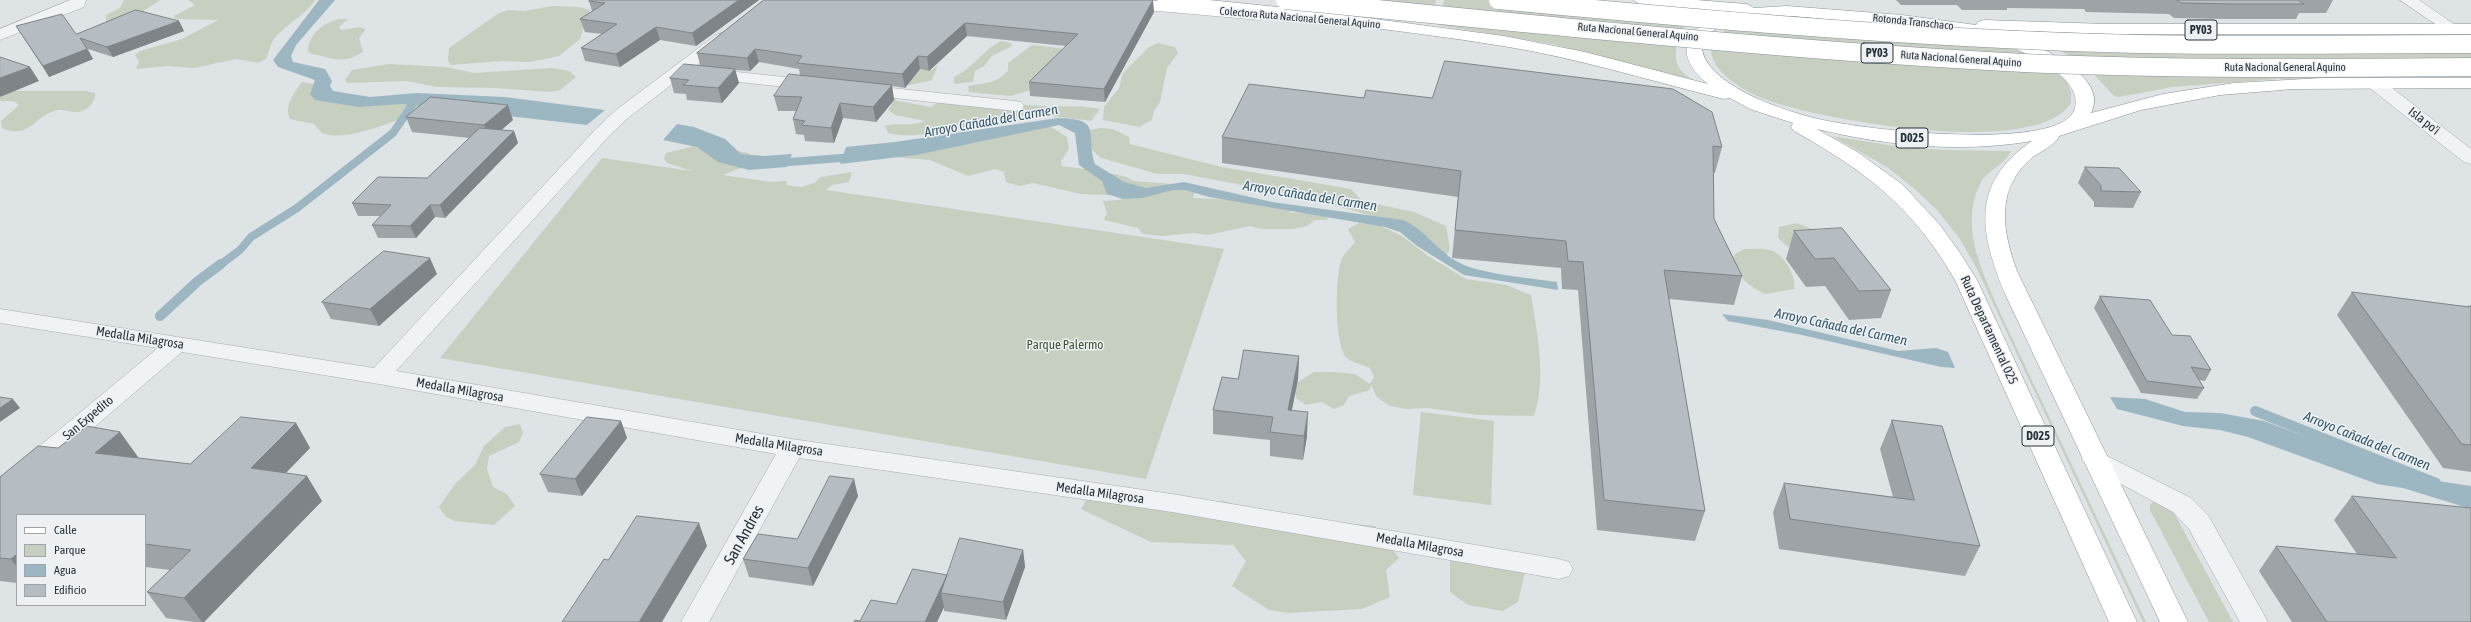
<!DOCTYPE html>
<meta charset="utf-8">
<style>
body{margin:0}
#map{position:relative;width:2471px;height:622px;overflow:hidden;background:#dee3e6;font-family:"Asap Condensed",sans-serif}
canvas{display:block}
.legend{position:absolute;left:16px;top:514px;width:130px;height:92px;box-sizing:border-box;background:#edf1f4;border:1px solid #9fa5aa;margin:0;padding:5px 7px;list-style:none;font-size:12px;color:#29333b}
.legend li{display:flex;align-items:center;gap:8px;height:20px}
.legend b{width:20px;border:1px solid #9fa5aa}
</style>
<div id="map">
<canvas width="2471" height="622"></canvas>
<ul class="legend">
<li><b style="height:5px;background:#fff"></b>Calle</li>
<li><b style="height:11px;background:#c7cfc0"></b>Parque</li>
<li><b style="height:11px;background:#9cb7c2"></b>Agua</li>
<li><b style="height:11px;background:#b6bdc2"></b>Edificio</li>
</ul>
</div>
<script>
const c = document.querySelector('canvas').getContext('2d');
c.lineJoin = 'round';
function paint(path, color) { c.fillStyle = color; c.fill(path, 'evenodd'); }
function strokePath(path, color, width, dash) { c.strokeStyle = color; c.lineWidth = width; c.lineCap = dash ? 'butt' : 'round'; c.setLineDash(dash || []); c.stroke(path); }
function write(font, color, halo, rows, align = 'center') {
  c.font = font + ' "Asap Condensed",sans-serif'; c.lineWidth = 3; c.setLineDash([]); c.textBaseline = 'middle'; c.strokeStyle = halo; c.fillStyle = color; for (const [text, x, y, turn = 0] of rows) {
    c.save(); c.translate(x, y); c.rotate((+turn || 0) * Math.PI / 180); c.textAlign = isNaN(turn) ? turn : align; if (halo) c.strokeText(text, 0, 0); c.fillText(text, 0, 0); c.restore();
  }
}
paint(new Path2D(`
 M124,0H160L130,20L106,25V15L120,8Z
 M188,0H315C307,14 285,25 274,39C270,44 269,53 266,59L258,63L236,59L194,68L168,66L136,69L139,61L135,55L140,51L182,39L218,20L175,19L174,16L195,5Z
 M1336,0H1436L1435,9Z
 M1444,0H1572L1686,23C1675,45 1667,67 1694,80L1552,44L1438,25Z
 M552,6L579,7L590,10L580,39L559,56L530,62L502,61L451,65L448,61L449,48L499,13L508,10L525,11Z
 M340,19H348L339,27L341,30L360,27L366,29L359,38L363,52C340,66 334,57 311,54L308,51C309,33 323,23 340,19Z
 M1731,26L1973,35L2030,54L2054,70L2067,82L2071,92V103C2036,159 1821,120 1767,100C1737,89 1682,54 1731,26Z
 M1001,41L1011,43L1012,46L992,56L984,66L975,71L973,82L954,84V77C972,69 983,50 1001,41Z
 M1158,43L1175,47L1178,53L1167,68L1160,102L1154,111L1152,120L1139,127L1103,120L1104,107L1119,88L1123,73L1149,47Z
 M1032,45L1060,48L1062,51L1034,89L1010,96L969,92L968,86C985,83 995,84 1008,71V63Z
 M2053,47L2471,50V59L2252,58L2278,79L2172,87L2119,97L2114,96C2096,75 2079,60 2053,47Z
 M389,64L445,67L474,73L552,68L569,71L576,77L560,90L550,92L496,88L437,87L407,81L347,83L345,80L352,70Z
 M938,65L932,80L910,85L900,84L905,69L932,70Z
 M2471,74V76L2280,79L2275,75Z
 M302,82L318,85L328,96L447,101C419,111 351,143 325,134C319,132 318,128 314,124L290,119C284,106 294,93 302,82Z
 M0,88L17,91H86L95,93C96,103 85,113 75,112C67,112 63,108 54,111C35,117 27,140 2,128L1,121L19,105L13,101H0Z
 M893,97L897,101L931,107L938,102C974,103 1009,104 1045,106C1065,107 1081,105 1100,109L1091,121C1067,118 1040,113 1015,117C981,122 920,142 888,133L885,126C899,122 911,127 925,121L895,115L888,110L892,105L883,104Z
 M1048,125L1067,137L1069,149L1061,161L1062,166L1100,171L1127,177L1133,181L1174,184L1195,190L1193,198L1233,200L1283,208L1293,213L1304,212L1326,215L1328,220H1315L1307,226L1293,229H1262L1250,226L1208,235L1194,233L1161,236L1143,234L1138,228L1104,220L1107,213L1103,201L1119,200L1135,196L1081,194L1033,183L1020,186L1006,182L1004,172L995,169L968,176L930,160L882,156Z
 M1100,128L1113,129L1129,137L1130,144L1222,167L1351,189L1362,201L1414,212L1446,226L1450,249L1446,256L1394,222L1301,196L1184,174H1158L1101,158L1091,149L1090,130Z
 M1832,136L1901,147L1943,150L2011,151C2006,164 1987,170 1980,184C1958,229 1985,277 2003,319L2146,622H2143L1976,267L1960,239L1938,211L1917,191L1887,167Z
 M703,144L748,153L758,161L723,175L771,182L786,181L787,185L801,187L814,183L821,177L852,172L849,182L832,185L826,190L1224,249L1146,479L440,358L602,158L692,171L667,163L664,158L666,153Z
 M1359,223L1381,226L1402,236L1428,256L1466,279L1506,285L1531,295C1537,334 1547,377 1534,416L1478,415L1427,408L1406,409L1390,406L1377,397L1371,385L1370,390L1349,396L1344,405L1334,409L1322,402L1306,405L1296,398L1295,384L1314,372H1334L1355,374L1370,384L1374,377L1370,368C1364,365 1354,363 1348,359C1334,349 1335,278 1341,261C1343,254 1351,248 1355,242L1348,229Z
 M1797,223L1819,232L1809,246L1788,247L1778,238L1779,227Z
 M1744,249C1752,249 1761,248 1769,250C1783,252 1797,276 1794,289L1765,294C1749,286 1739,278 1730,262L1735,254Z
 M1421,412L1494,421L1491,505L1413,495Z
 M520,424L523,433L519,442L489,456L487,469L493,487L507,494L515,506L494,525L455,521L446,517L439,507L455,484L475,465L484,446L505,427Z
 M1090,493L1196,503L1224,501L1266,515L1375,526L1399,558L1386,570L1390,597L1362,609L1287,613L1269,610L1232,586L1246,561L1233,545L1151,542L1081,509Z
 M2153,502L2161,503L2173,511L2233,622H2209L2150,510V505Z
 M1450,558L1526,568L1518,602L1503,611L1468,605L1450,592Z`), '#c7cfc0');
paint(new Path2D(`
 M319,0H335L296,45L291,56L293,62L325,69L332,81L330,86L333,91L370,97L417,93L505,97L605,110L587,125L402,104L359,107L315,100L310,94L315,80L278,67L273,60Z
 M1058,118C1104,119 1085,133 1095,164L1124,182L1146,188L1184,182L1272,202L1403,220C1424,229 1436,249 1456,261C1477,274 1531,278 1557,282L1558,290L1464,275L1417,246L1400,232L1385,227L1209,197L1185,190H1173L1142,198L1123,199L1107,194L1102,181L1079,165L1075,133L1059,125L916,155L840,164L846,147L895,142Z
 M677,124L694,127L725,139L741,154L764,156L792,154L787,167L749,170L718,162L697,147L663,140Z
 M1722,314L1768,320L1898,351L1936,348L1948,352L1955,368L1941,367L1802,335L1728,321Z
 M2110,397L2145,399L2185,412L2220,413L2264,421L2418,478L2471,486V509L2403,488L2377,484L2248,437L2220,430L2183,426L2117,409Z`), '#9cb7c2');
strokePath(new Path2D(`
 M777,163L854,157
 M220,265L240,250L251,237L297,208L393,133L412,105L411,100`), '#9cb7c2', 8);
strokePath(new Path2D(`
 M160,316L198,281L221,264
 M2255,411L2436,483`), '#9cb7c2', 10);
const minor = new Path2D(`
 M70,0H86L84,7L0,40V29Z
 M2400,0H2419L2461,29L2453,34L2447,32Z
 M722,33L728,35L730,38L728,41L628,118L608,137L396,371L792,439L1172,494L1559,559L1569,562L1573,569L1569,576L1559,579L1172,512L799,458L709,622H681L776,454L379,384L182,352L9,500L0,502V479L158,348L0,323V309L374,368L596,129L616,110L716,35Z
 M708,69L813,80L819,81L822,85L819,89L813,90L702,78L699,74L702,70Z
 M2377,80L2383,81L2471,149V164L2464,162L2371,89L2368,85L2371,81Z
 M863,85L1015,101L1021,102L1024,106L1021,110L1015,111L857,94L854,90L857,86Z
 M2095,450L2191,498L2208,515L2268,622H2240L2189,529L2173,512L2086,465L2082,459L2086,453Z`);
const primary = new Path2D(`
 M1082,0H1143L1260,10L1268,15L1260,20L1090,5Z`);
const trunk = new Path2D(`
 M1156,0H1209L1307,10L1504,36L1585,52L1708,84C1667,50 1691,25 1732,12L1641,5L1633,0H1696L1747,4L1754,8L1787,6L1902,15L1976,25L1978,22L1984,20L2106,24H2471V34H2106L1997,30C2024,39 2112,73 2091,113L2163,94L2234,83L2322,78H2471V88L2293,89L2220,95L2141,110L2059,136C2056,145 2041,151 2033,157C1995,188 2002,230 2017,271L2188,622H2160L2006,296C1980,234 1969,184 2032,141C1962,153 1886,146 1817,129L1859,153L1903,185L1940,225L1960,253L1977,280L2137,622H2109L1955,280C1912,206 1867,172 1794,131L1791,127L1793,123L1750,109L1730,98L1724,99C1651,81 1578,58 1503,46C1391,28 1277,17 1164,5ZM1759,16C1788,14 1817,19 1846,21C1920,26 1992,27 2054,70C2066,79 2079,92 2075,108C2064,152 1876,130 1839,123C1813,119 1787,111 1763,101C1701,75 1667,30 1759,16Z`);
strokePath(minor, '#a4abaf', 1);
strokePath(primary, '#9ea9b0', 1);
strokePath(trunk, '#87939b', 1);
paint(minor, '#f0f3f5');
paint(primary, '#fff');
paint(trunk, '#fff');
const motorwayBridge = new Path2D(`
 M1285,0C1525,23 1765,49 2005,62C2160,70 2316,68 2471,67
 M1498,0C1688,18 1879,35 2069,42C2203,47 2337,44 2471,44`);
strokePath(motorwayBridge, '#87939b', 19, []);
strokePath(motorwayBridge, '#fff', 18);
paint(new Path2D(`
 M759,0L696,46L660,40L620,67L585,61L581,48L602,34L585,32L580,19L592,11L589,1Z
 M764,0L1154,12L1105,102L1030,96L1029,82L1066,46L967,36L929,71L920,69L905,88L892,86L894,100L876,122L843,118L834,143L805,141L804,135L796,134L793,119L796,111H778L774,96L800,75L799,69L759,62L750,71L735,70L739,83L722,103L687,100L686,94L674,93L670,78L700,65L697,53Z
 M1896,0H2333L2326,13H2299L2296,19H2225L2174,18L2169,14L2086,12L2084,9L2007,8V10H1962L1957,5H1901Z
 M179,21L184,31L113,57L88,49L93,59L49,77L16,26L76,34Z
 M1364,98H1432L1722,147L1715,173H1714V219L1742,276L1734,305L1669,299L1705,511L1695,541L1597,530L1578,290L1562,289L1561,268L1452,258L1458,197L1222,163V137Z
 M406,117L513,120L501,130L514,131L518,143L445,218L435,217L416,238H378L372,225L380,216H358L352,203L427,178L470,138L412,132Z
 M2085,167L2141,192L2133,208L2094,207V202L2078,183Z
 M1794,231L1891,290L1881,318L1849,320L1825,286L1806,287L1786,259Z
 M437,274L379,326L331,319L322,302Z
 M2352,292L2467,307L2468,306H2471V472L2443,468L2337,315Z
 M2100,296L2172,335L2211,370L2205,381L2199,380L2204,388L2197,399L2141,393L2094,308Z
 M1299,356L1298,379L1292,410L1307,436L1303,460L1270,456V440L1213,434V410L1238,379Z
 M1892,420L1980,546L1965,576L1779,549L1773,512L1784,483L1893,497L1880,449Z
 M621,421L627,438L582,496L548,492L540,474Z
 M296,423L310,448L286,473L307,476L322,501L204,622H194L166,618L147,592L170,570L145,567V515H17V583L0,581V477L58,448L120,432L138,457L137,458L190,464Z
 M858,496L813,586L749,577L743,559L797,539Z
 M2352,496L2471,622H2292L2259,571L2276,546L2357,554L2334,520Z
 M1023,550L1025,567L1006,620L944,611V607L937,622H854L860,621L896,604L947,575Z`), '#9da3a7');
paint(new Path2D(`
 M739,0H759L696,46L692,33Z
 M1153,0L1154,12L1105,102L1104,89Z
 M179,21L184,31L113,57L107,47Z
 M965,23L967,36L929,71L927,57Z
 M656,27L660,40L620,67L616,54Z
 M87,49L93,59L49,77L43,66Z
 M755,49L759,62L750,71L747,58Z
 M918,56L920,69L905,88L902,74Z
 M30,67L39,81L0,97V78Z
 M735,69L739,83L722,103L718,88Z
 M892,85L894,100L876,122L873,107Z
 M840,103L843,118L834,143L831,128Z
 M508,105L513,120L490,140L484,125Z
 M514,131L518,143L445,218L440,205Z
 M430,205L435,217L416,238L410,226Z
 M430,258L437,274L379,326L370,309Z
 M1299,356L1298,379L1287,434L1288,410Z
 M13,399L20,408L0,422V408Z
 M1308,412L1307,436L1303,460L1304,436Z
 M621,421L627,438L582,496L575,479Z
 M296,423L310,448L266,493L251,468Z
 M120,432L138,457L113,478L95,453Z
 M307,476L322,501L204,622H202L184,598Z
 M854,479L858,496L813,586L808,568Z
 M699,523L707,546L662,622H639Z
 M1023,550L1025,567L1006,620L1003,602Z
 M17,554V567L11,559Z
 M947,575L941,593L944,607L937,622H925Z`), '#7f8488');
const building = new Path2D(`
 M591,0H739L692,33L656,27L616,54L581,48L617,24L580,19L605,3L589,1Z
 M764,0H1153L1104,89L1029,82L1078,34L965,23L927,57L918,56L902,74L797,63L802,56L755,49L747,58L697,53Z
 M2177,0H2298L2304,4H2233L2181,3Z
 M136,10L179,21L107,47L80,38L87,49L43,66L16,26L62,14L76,34Z
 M0,57L30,67L0,78Z
 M1445,61L1673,89L1712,112L1722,147L1713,146L1714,219L1742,276L1664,270L1705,511L1604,500L1583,262L1568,261L1566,241L1455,230L1461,171L1222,137L1249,84L1364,98L1366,90L1432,98Z
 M684,64L735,69L718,88L683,85L689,80L670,78Z
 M789,74L892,85L873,107L840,103L831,128L801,125L805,121L793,119L802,97L774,96Z
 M431,97L508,105L484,125L406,117Z
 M480,128L514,131L440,205H430L410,226L372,225L391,205L352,203L378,177L427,178Z
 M2085,167L2119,168L2141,192L2101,191V186Z
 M1842,228L1891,290L1859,291L1834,258L1815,259L1794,231Z
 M384,251L430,258L370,309L322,302Z
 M2352,292L2469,307L2468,306H2471V445L2462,444Z
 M2100,296L2150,300L2172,335L2190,336L2211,370L2191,367L2204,388L2147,381Z
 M1244,350L1299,356L1288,410L1308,412L1304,436L1270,432L1273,417L1213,410L1222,377L1238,379Z
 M0,397L13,399L0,408Z
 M241,417L296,423L251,468L307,476L184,598L147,592L191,550L145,544V515H17V554L11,559L0,558V477L38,446L58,448L87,426L120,432L95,453L190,464Z
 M587,417L621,421L575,479L540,474Z
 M1892,420L1942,426L1980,546L1790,519L1784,483L1914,500Z
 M830,476L854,479L808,568L743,559L758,534L797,539Z
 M2352,496L2471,508V622H2327L2276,546L2396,558Z
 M637,516L699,523L639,622H562L604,559L608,560Z
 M960,538L1023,550L1003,602L941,593Z
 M913,569L947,575L925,622H854L855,620L860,621L871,600L896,604Z`);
paint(building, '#b6bdc2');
strokePath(building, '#7f8488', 1);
write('11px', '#29333b', '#edf1f4', [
 ["Colectora Ruta Nacional General Aquino",1300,18,5],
 ["Rotonda Transchaco",1913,22,6],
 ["Ruta Nacional General Aquino",1638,32,5],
 ["Ruta Nacional General Aquino",1961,59,4],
 ["Ruta Nacional General Aquino",2285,68]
]);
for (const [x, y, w] of [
 [2201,30,32],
 [1877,53,32],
 [1912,138,32],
 [2038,436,32]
]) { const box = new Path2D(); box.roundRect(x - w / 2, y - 10, w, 20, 3); c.fillStyle = '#edf1f4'; c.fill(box); strokePath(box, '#29333b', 1); }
write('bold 12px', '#29333b', null, [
 ["PY03",2201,30],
 ["PY03",1877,53],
 ["D025",1912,138],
 ["D025",2038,436]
]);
write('13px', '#29333b', '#edf1f4', [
 ["Isla po'i",2424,121,38],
 ["Ruta Departamental 025",1989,330,65],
 ["Medalla Milagrosa",140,338,9],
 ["Medalla Milagrosa",460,390,10],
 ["San Expedito",88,418,-40],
 ["Medalla Milagrosa",779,445,9],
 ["Medalla Milagrosa",1100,493,8],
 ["Medalla Milagrosa",1420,545,10]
]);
write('13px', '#435538', '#edf1f4', [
 ["Parque Palermo",1065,345]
]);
write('italic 14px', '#37586a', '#edf1f4', [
 ["Arroyo Cañada del Carmen",991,121,-10],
 ["Arroyo Cañada del Carmen",1310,196,9],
 ["Arroyo Cañada del Carmen",1841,327,12],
 ["Arroyo Cañada del Carmen",2367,441,22]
]);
write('16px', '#29333b', '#edf1f4', [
 ["San Andres",744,535,-61]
]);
</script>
